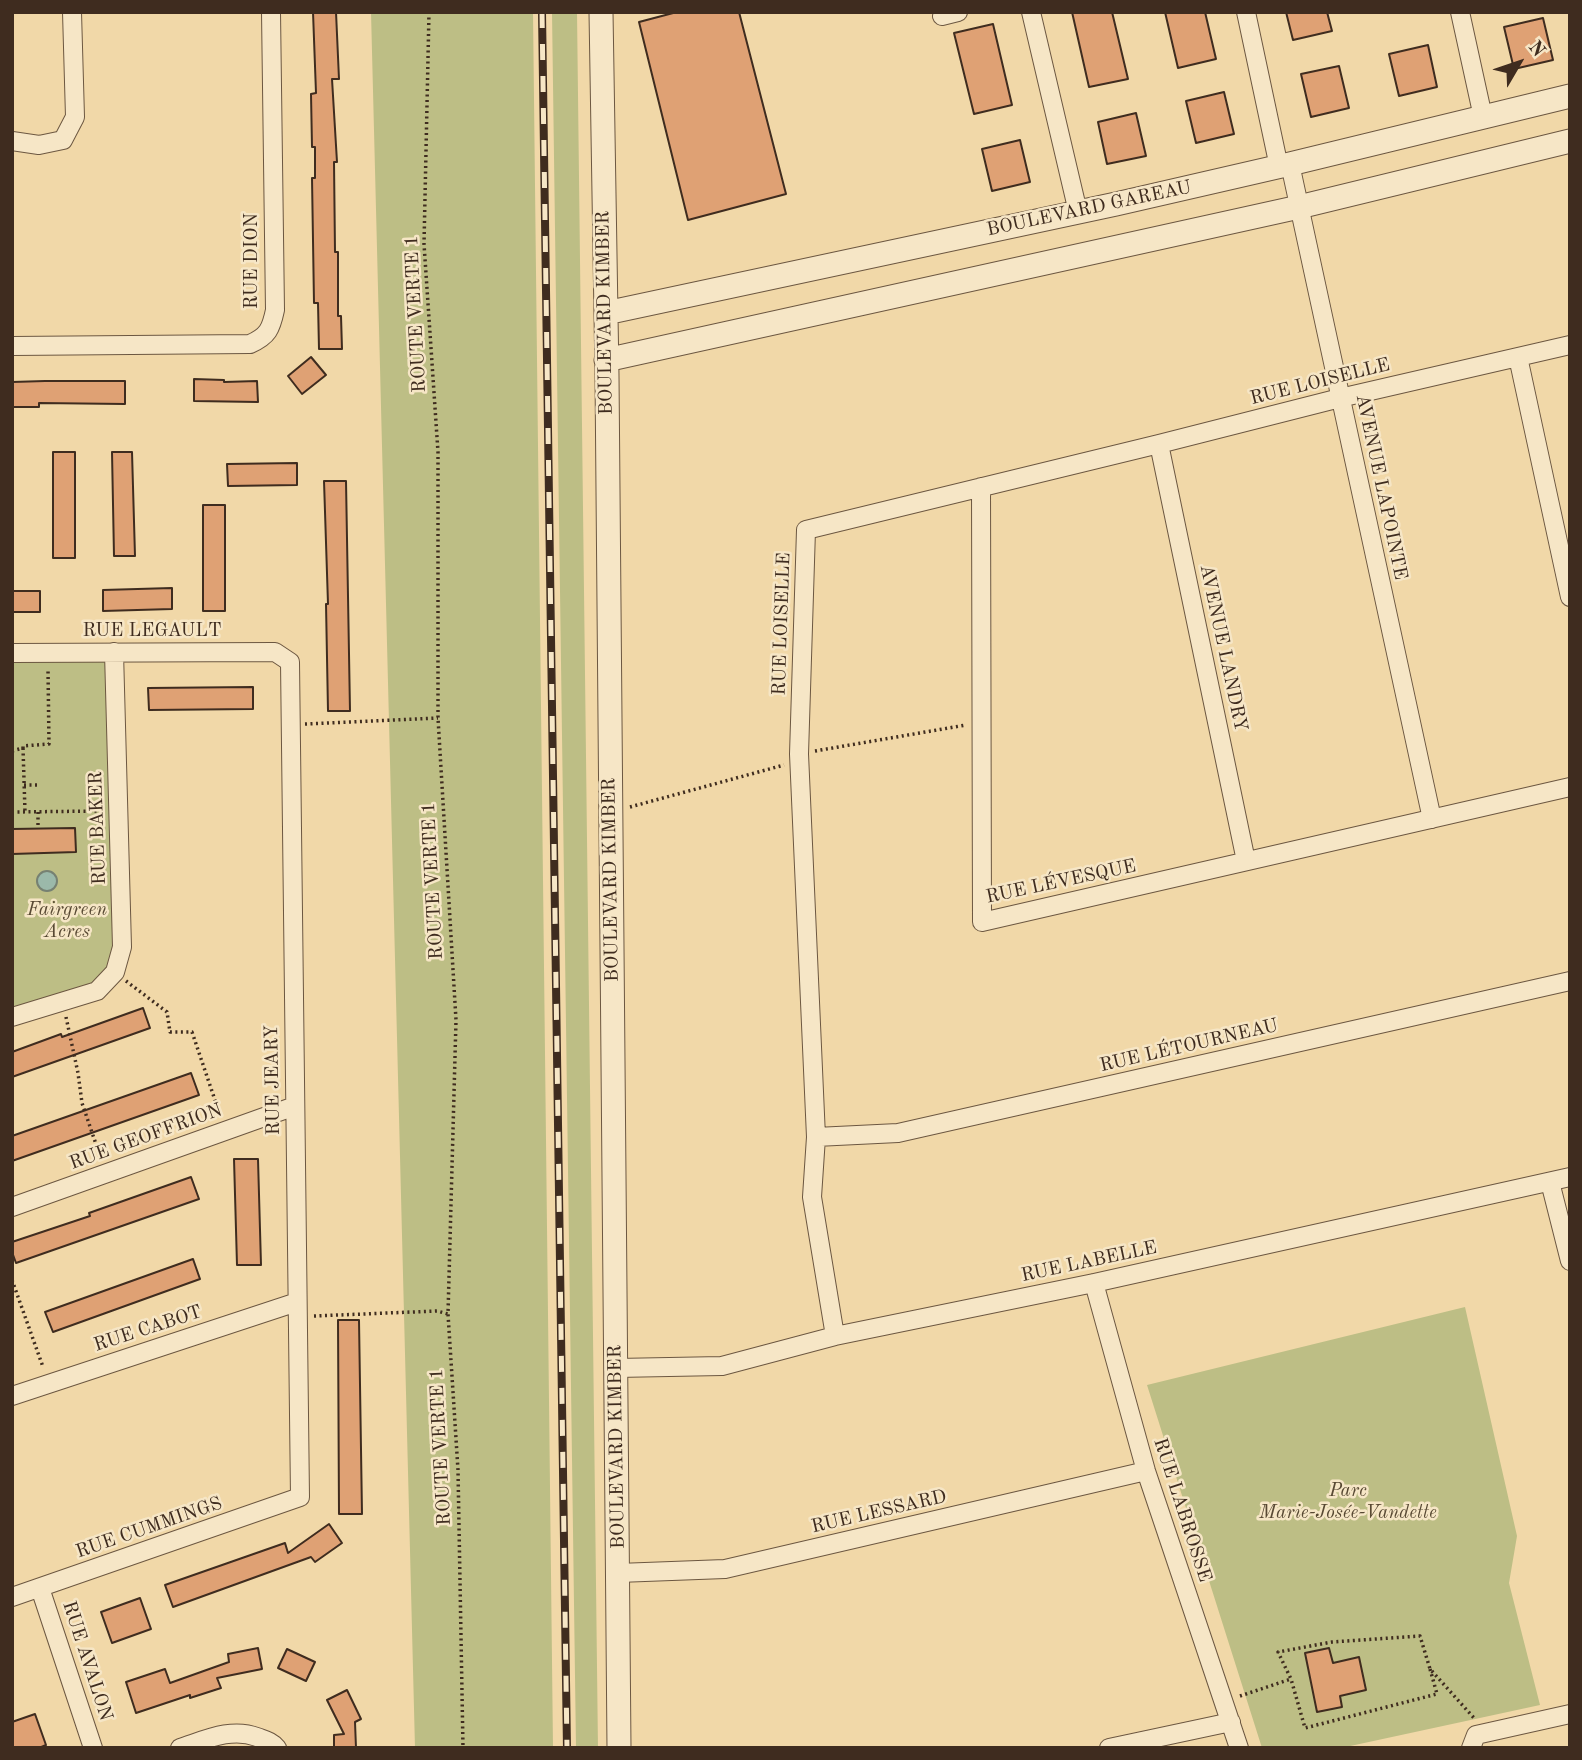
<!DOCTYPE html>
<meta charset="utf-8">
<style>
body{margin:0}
#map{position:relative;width:1582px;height:1760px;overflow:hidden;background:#f1d8a8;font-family:"Old Standard TT",serif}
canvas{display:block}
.frame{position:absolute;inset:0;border:14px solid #3f2c1f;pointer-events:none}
.north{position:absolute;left:1484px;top:28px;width:70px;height:70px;-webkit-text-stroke:5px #f6e6c6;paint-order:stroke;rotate:51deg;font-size:19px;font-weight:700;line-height:28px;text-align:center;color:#3f2c1f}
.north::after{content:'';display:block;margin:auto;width:24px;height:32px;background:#3f2c1f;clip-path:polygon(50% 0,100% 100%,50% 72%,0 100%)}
</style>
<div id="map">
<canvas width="1582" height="1760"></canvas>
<div class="frame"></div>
<div class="north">N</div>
</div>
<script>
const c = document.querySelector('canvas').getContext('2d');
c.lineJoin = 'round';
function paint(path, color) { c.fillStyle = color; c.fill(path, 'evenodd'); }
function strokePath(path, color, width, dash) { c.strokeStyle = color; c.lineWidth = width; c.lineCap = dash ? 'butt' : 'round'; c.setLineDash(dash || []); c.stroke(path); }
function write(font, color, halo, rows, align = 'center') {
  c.font = font + ' "Old Standard TT",serif'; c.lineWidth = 5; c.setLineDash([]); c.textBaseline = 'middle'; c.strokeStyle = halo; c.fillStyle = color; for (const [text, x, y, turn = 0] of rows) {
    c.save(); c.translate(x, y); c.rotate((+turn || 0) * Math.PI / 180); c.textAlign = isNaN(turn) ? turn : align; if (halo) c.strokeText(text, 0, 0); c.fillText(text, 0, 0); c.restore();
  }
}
paint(new Path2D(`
 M371,12H533L553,1748H415Z
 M552,12H577L598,1748H576Z
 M12,652H114L122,947L97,991L12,1017Z
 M1465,1307L1517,1536L1509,1583L1540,1705L1341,1748H1262L1147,1385Z`), '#bdbe85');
const water = new Path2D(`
 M37 881a10 10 0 1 1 20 0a10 10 0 1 1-20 0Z`);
paint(water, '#9bb9aa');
strokePath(water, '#768172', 2);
const building = new Path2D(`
 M313,12H336L339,79H332L337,162H334L335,252H338V316H341L342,349H319L318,303H314L312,178H315V147H312L311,94L316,93Z
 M677,12H739L786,194L688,220L639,22Z
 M1072,12H1112L1128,79L1089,87Z
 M1165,12H1205L1216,59L1178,68Z
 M1286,12H1327L1332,31L1293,40Z
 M1543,18L1553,60L1514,69L1504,27Z
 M993,24L1012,105L974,114L954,33Z
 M1428,45L1437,87L1399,96L1389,54Z
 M1339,66L1349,108L1311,117L1301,74Z
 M1224,92L1234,134L1196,143L1186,101Z
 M1136,113L1146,156L1107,164L1098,122Z
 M1020,140L1030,182L992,191L982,149Z
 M311,357L326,375L302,394L288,376Z
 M194,379L224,380V382L257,381L258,402L194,401Z
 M45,381H125V404L39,403V407H12V382Z
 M53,452H75V558H53Z
 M112,452H132L135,556H114Z
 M297,463V485L228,486L227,464Z
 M324,481H346L350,711H328L326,604H328Z
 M203,505H225V611H203Z
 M172,588V609L103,611V590Z
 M12,591H40V612H12Z
 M253,687V709L149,710L148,688Z
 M75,828L76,852L12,854V829Z
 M143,1008L150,1028L12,1077V1052L61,1034L62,1037Z
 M191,1073L199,1095L12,1161V1136Z
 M234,1159H258L261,1265H237Z
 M191,1177L199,1199L16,1263L12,1252V1242L90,1216L89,1213Z
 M193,1259L200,1279L53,1332L45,1312Z
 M338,1320H359L362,1514H339Z
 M329,1524L342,1543L315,1562L311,1557L173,1607L165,1585L285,1543L288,1553Z
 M140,1598L151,1629L112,1643L101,1612Z
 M258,1648L262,1669L217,1678L221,1688L190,1698V1695L136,1713L126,1682L165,1669L170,1683L229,1662L228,1654Z
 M1329,1648L1333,1663L1359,1657L1366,1690L1340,1696L1342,1707L1317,1712L1305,1653Z
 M287,1649L315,1662L306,1681L278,1668Z
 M347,1690L361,1719L355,1722L356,1748H334V1735L344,1734L327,1700Z
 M35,1714L46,1745L39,1748H12V1722Z`);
paint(building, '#dfa174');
strokePath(building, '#3f2c1f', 2);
const minor = new Path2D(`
 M1031,12L1078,212
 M1246,12L1279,167
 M1460,12L1483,117
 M942,16L958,12
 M12,141L39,145L63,140L75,117L72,12
 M1290,164L1432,819
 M12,346L250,344C268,336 271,329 275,310L271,12
 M1518,357L1570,597
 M1159,444L1246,861
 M981,487L982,922L1570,787
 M12,653L275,652L290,662L300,1497L12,1597
 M12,1017L97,991L115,972L122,947L114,652
 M816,1137L898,1133L1570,981
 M1550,1182L1570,1261
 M12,1207L295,1106
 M1094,1283L1146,1471L1239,1748
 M835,1336L812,1197L816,1137L799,754L806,530L1159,444L1340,398L1570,345
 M616,1368L722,1366L835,1336L1094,1283L1570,1177
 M12,1396L297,1302
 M618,1573L725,1569L1146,1471
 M40,1588L93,1748
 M180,1748C205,1740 231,1727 257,1737C265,1740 271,1741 277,1748
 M1109,1748L1231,1722
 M1471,1748L1476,1735L1570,1714`);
const tertiary = new Path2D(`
 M601,12L607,376L619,1748
 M606,313L1116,204L1290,164L1570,96
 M606,360L1299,207L1570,141`);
strokePath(minor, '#6c5741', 20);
strokePath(tertiary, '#6c5741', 25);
strokePath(new Path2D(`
 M429,12L424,244L438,452V718L456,1020L448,1314L458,1470L463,1748
 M305,724L438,718
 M23,748L25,812
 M12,751L23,748V746L49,744L48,669
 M815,751L966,725
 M24,785H38
 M630,807L784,765
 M12,812L101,811
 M38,812V829
 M126,981L167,1012L170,1032H192L220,1115
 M66,1017L78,1073L82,1103L101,1159
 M12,1280L43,1367
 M314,1316L437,1311L448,1314
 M1430,1669L1437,1694L1305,1728L1291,1679L1278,1652L1332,1642L1420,1636L1430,1669L1474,1718
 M1240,1696L1291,1679`), '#3f2c1f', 3.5, [2, 3.5]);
strokePath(minor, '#f6e6c6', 18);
strokePath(tertiary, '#f6e6c6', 23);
const rail = new Path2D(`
 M542,12L567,1748`);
strokePath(rail, '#3f2c1f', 8);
strokePath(rail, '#f6e6c6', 5, [16]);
write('19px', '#3f2c1f', '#f6e6c6', [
 ["BOULEVARD GAREAU",1089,209,-12],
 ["RUE DION",252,261,-90],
 ["BOULEVARD KIMBER",605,313,-91],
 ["ROUTE VERTE 1",416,314,-93],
 ["RUE LOISELLE",1320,382,-14],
 ["AVENUE LAPOINTE",1381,487,78],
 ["RUE LOISELLE",782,624,-88],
 ["RUE LEGAULT",152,631],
 ["AVENUE LANDRY",1223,648,78],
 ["RUE BAKER",98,828,-92],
 ["BOULEVARD KIMBER",611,880,-91],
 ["ROUTE VERTE 1",433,881,-93],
 ["RUE LÉVESQUE",1061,882,-12],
 ["RUE LÉTOURNEAU",1189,1046,-13],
 ["RUE JEARY",273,1080,-91],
 ["RUE GEOFFRION",146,1137,-20],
 ["RUE LABELLE",1089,1262,-12],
 ["RUE CABOT",148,1329,-18],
 ["ROUTE VERTE 1",441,1447,-93],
 ["BOULEVARD KIMBER",617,1447,-91],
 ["RUE LABROSSE",1182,1510,72],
 ["RUE LESSARD",879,1512,-13],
 ["RUE CUMMINGS",149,1528,-19],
 ["RUE AVALON",87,1661,72]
]);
write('italic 19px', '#584933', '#f6e6c6', [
 ["Fairgreen",67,910],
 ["Acres",67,932],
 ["Parc",1348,1491],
 ["Marie-Josée-Vandette",1348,1513]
]);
</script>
